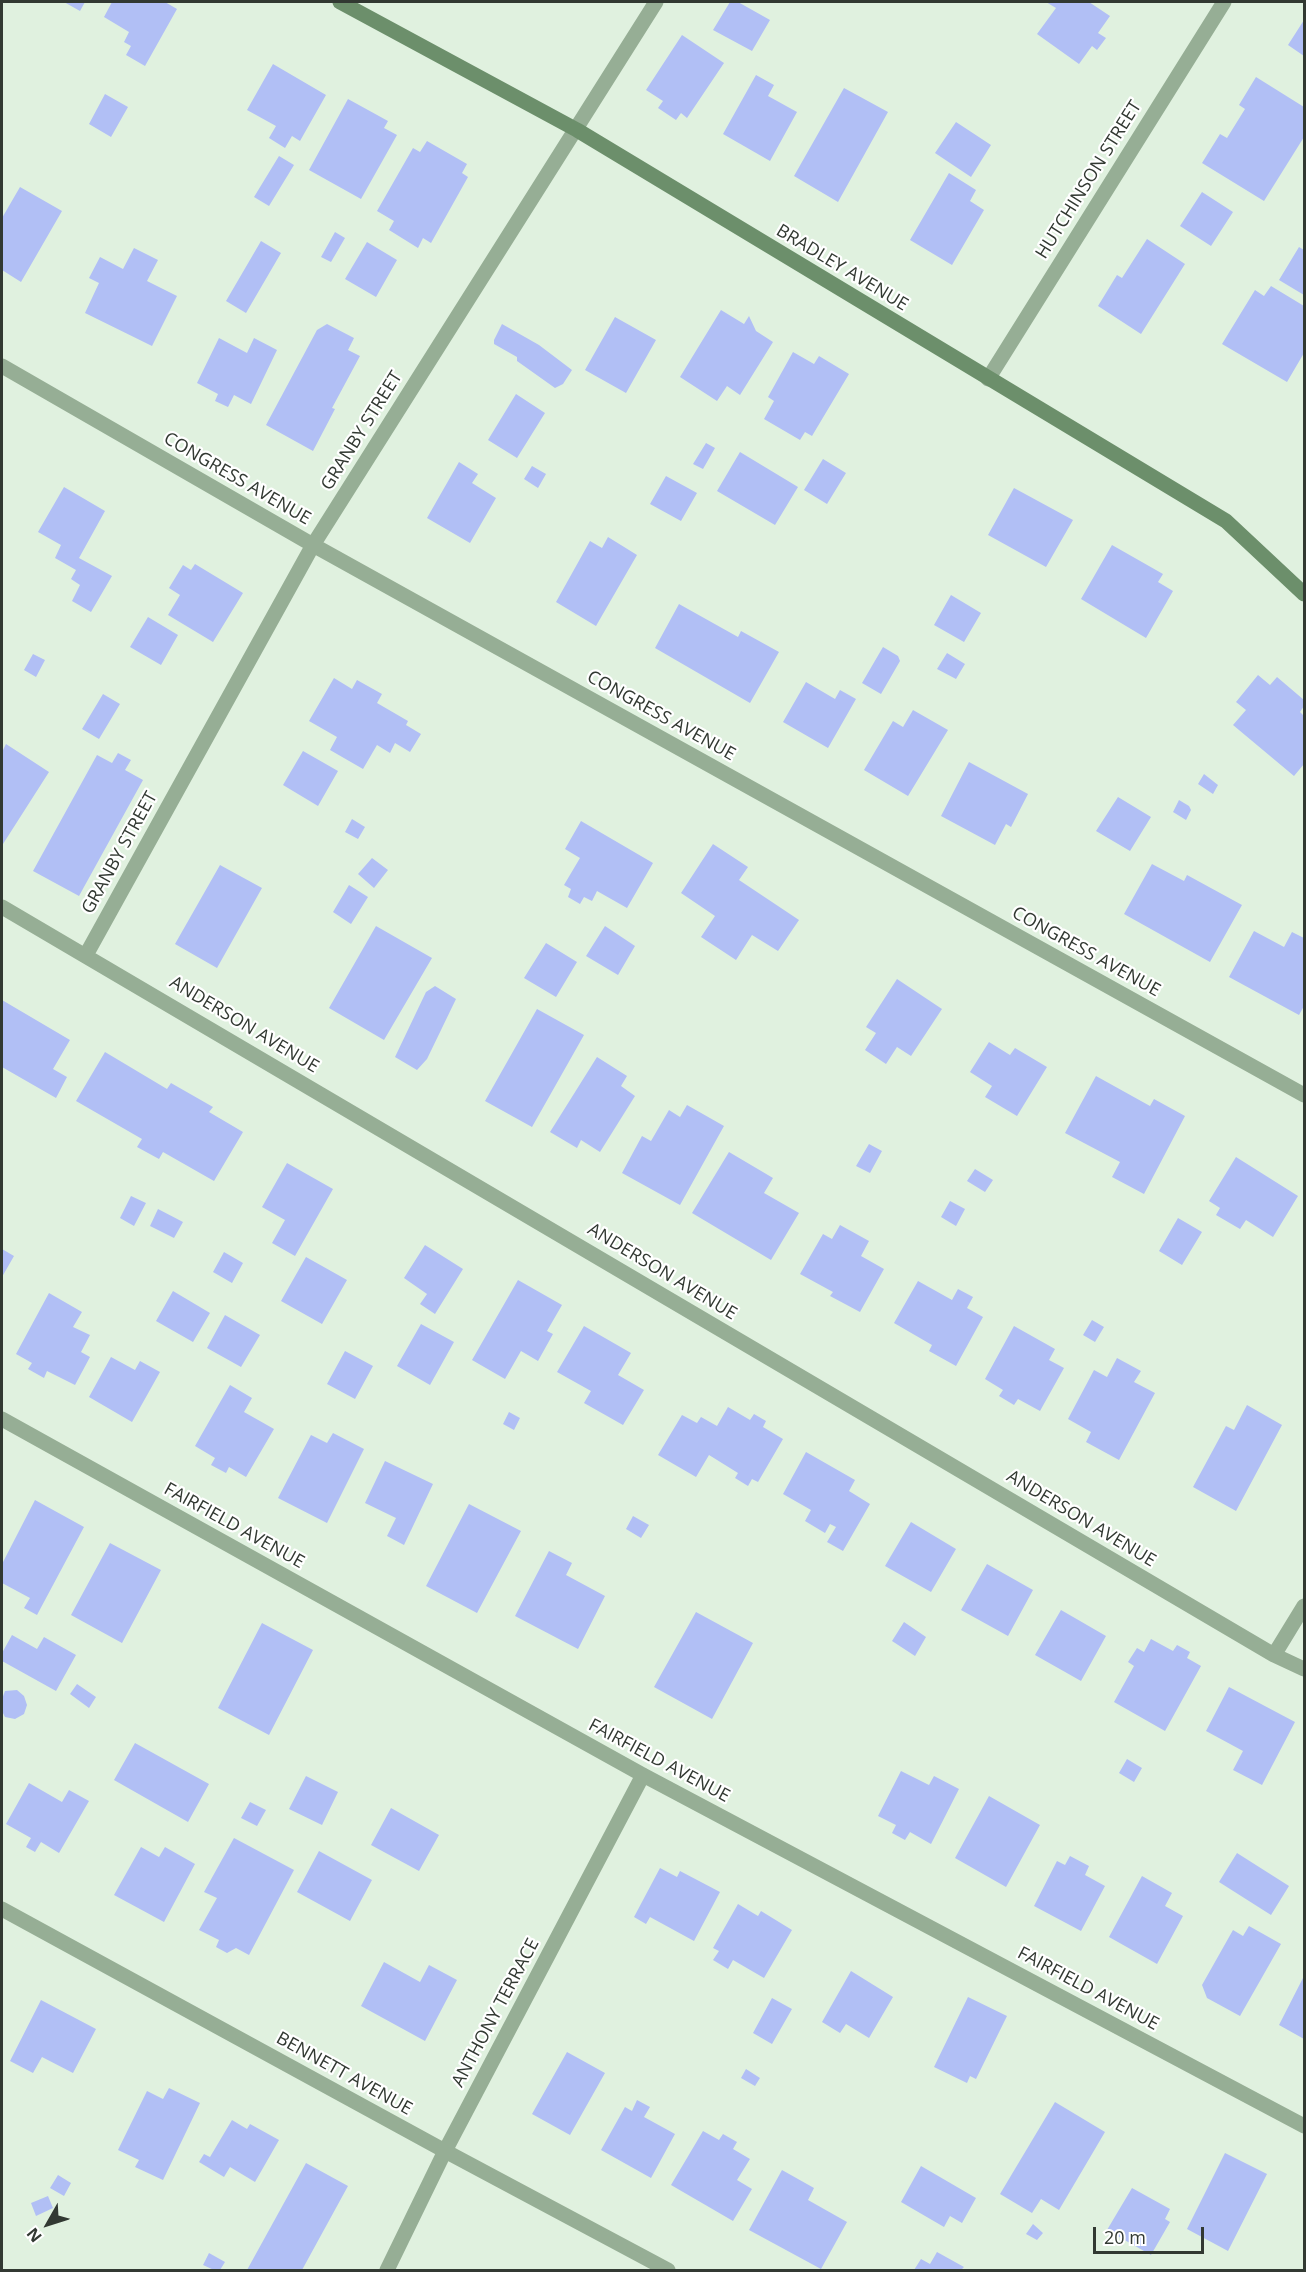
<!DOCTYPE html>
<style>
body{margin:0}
#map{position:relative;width:1306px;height:2272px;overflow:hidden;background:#e0f1df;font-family:"Open Sans",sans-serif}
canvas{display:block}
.frame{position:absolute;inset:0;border:3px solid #323932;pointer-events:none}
.north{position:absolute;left:18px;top:2194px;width:60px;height:60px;-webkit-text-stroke:4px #fff;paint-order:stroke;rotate:231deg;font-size:16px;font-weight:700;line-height:24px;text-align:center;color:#323932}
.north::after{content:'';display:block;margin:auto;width:21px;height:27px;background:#323932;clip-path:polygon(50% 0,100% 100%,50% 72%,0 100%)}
.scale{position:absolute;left:1093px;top:2227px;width:111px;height:27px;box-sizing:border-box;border:3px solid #323932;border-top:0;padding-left:8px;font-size:18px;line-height:21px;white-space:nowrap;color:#323932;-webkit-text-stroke:4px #fff;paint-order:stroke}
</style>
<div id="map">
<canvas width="1306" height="2272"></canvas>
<div class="frame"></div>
<div class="north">N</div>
<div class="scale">20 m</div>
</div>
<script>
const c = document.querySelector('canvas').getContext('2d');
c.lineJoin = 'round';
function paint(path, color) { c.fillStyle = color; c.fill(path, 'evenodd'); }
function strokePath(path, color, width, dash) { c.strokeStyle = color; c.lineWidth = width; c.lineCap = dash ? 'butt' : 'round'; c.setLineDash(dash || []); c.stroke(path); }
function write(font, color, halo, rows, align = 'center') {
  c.font = font + ' "Open Sans",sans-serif'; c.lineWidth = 4.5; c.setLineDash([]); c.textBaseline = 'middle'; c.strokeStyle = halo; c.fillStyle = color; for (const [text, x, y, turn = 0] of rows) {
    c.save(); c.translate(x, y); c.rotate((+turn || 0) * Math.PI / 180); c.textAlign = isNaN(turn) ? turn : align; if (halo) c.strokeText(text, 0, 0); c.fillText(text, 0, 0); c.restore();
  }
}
paint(new Path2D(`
 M64,2H85L80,11Z
 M112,2H165L177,9L145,66L126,55L131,46L124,42L129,32L104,17Z
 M730,2H738L770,20L752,51L713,30Z
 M1046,2H1089L1110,16L1098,33L1106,38L1097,50L1092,46L1079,64L1037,34L1056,8Z
 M1304,20V56L1288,45Z
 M682,35L724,63L687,118L681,113L676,120L658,108L663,101L646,90Z
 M273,64L326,95L300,141L292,136L285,148L269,138L276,126L247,110Z
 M756,75L774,85L768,96L797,112L770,161L723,134Z
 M1256,77L1304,107V137L1264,201L1202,163L1220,134L1227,138L1245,109L1239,105Z
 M844,88L888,112L838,202L794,176Z
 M105,94L128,107L111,137L89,124Z
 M348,99L388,121L384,128L397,135L361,199L309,170Z
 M956,122L991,145L971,177L935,153Z
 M427,141L467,164L462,173L468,177L431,243L423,238L418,248L389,230L394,221L377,211L413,148L420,152Z
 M279,156L294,165L269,206L254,197Z
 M949,173L976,190L970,201L984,210L952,265L910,240Z
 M20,187L62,211L21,282L2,270V218Z
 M1202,192L1233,212L1211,246L1180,226Z
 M335,232L345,238L331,262L321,257Z
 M1147,239L1185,264L1141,334L1098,306L1117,275L1122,278Z
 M261,241L281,253L246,313L226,301Z
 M367,242L397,260L376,297L345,279Z
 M1299,247L1304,250V295L1279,280Z
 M134,248L158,260L147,281L177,296L152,346L85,313L99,283L89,278L100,257L123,269Z
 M1271,286L1304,306V353L1287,382L1222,344L1255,290L1264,296Z
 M721,310L744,324L749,316L756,331L773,342L740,395L727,386L717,401L680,377Z
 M615,317L656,340L626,393L585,370Z
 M327,324L354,338L348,350L360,356L332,408L335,409L313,451L266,425L317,330Z
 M502,324L539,345L572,370L563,384L555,388L517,361V357L494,344V340Z
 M219,338L247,353L254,338L277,350L251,404L234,395L228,407L215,401L218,394L197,383Z
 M793,352L814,364L819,356L849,374L812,436L805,432L800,440L764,419L774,401L768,397Z
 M516,394L545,413L517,458L488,440Z
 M706,443L715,448L703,469L693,464Z
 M740,452L798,487L775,525L717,491Z
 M823,459L846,473L827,504L804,490Z
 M459,462L478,474L472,483L496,498L470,543L427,518Z
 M532,466L546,474L538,488L524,479Z
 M666,476L697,493L681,521L650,504Z
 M64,487L105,511L79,558L112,576L91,612L72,601L80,585L71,579L76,570L55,558L61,545L38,532Z
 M1014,488L1073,520L1046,567L988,535Z
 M608,537L637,555L596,626L556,602L590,541L602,548Z
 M1112,545L1163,574L1158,582L1173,591L1146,638L1081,599Z
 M195,564L243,593L213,642L168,615L180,595L169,588L183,565L191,570Z
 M951,595L981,613L964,642L934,625Z
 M679,604L738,637L741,631L779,652L750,703L655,648Z
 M148,617L178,635L161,665L130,647Z
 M883,647L898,656L900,661L881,694L862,683Z
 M947,653L965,664L956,679L937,669Z
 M33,654L45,660L36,677L24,670Z
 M1258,675L1270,685L1277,677L1304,700V706L1300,712L1304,716V764L1294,776L1233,725L1246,710L1236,702Z
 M334,678L352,689L357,680L382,694L377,703L408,721L406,725L421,734L410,752L395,743L390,753L377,745L363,769L330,750L337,737L309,721Z
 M806,682L835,699L840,690L856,699L828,748L783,722Z
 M103,694L120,704L99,739L82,729Z
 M913,710L948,730L908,796L864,770L893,721L903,727Z
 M6,744L49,772L3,844L2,843V752Z
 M303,751L338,771L318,806L283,785Z
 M118,753L131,760L125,770L143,780L79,896L33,871L97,755L112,763Z
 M969,762L1028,794L1011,827L1006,824L995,845L941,816Z
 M1204,774L1218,785L1213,794L1198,784Z
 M1118,797L1151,817L1130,851L1096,831Z
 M1179,800L1189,806L1191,810L1186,820L1173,812Z
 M352,819L365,827L358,839L345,832Z
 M581,821L653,863L627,908L597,891L592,901L584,897L580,904L568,897L571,889L564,885L580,858L565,849Z
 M713,844L748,867L739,880L799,920L778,951L752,935L736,960L701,937L715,916L681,893Z
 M372,858L388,870L374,888L358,874Z
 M1152,864L1184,881L1187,875L1242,905L1210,962L1124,914Z
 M220,865L262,888L217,968L175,944Z
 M349,885L368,897L351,924L333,912Z
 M376,926L432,958L384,1040L329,1008Z
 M605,926L635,946L618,975L586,956Z
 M1254,931L1284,947L1292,932L1304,938V1006L1299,1015L1229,977Z
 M546,943L577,962L556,997L524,978Z
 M897,979L942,1009L911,1056L897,1047L886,1064L865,1050L876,1033L866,1027Z
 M435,986L456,999L427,1059L417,1070L395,1057L426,992Z
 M2,1000L70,1040L53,1069L67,1077L56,1098L2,1067Z
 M537,1009L584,1035L532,1127L485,1101Z
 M989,1042L1010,1055L1015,1048L1047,1067L1017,1116L985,1097L992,1086L970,1072Z
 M105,1052L167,1089L171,1083L213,1107L209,1112L243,1132L214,1181L163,1152L159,1159L137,1147L142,1139L76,1101Z
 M597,1057L627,1076L621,1086L635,1096L600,1152L581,1140L577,1148L550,1132Z
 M1096,1076L1150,1106L1154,1099L1185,1116L1144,1194L1112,1177L1120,1162L1065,1133Z
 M687,1105L724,1126L680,1205L622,1173L642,1136L651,1141L669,1110L680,1117Z
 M869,1144L882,1151L870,1173L856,1166Z
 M729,1152L773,1178L764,1193L799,1213L771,1260L692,1213Z
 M1236,1157L1298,1196L1273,1237L1246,1220L1240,1229L1216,1215L1220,1208L1209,1201Z
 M287,1163L333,1189L295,1256L272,1243L285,1220L262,1207Z
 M975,1169L993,1180L985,1192L967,1181Z
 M131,1196L146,1203L134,1226L120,1218Z
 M950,1201L965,1209L956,1226L941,1217Z
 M158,1209L183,1222L174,1238L150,1226Z
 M1178,1218L1202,1232L1182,1265L1159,1251Z
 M840,1225L869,1241L861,1256L884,1269L860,1312L830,1296L833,1292L800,1274L823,1234L832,1239Z
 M425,1245L463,1269L435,1314L420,1304L427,1294L404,1278Z
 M2,1249L14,1256L2,1277Z
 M224,1252L243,1263L232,1283L213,1272Z
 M306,1257L347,1280L322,1324L281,1301Z
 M518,1280L562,1305L547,1331L553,1334L538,1361L521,1351L505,1379L472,1360Z
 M918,1281L952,1300L958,1289L973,1297L967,1308L983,1317L956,1366L929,1351L932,1345L894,1323Z
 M173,1291L210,1313L193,1342L156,1321Z
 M49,1293L82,1312L73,1327L90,1335L81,1352L90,1357L75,1385L47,1371L44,1378L28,1369L32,1363L16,1354Z
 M225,1315L260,1335L241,1367L207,1348Z
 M1092,1320L1104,1327L1095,1342L1083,1335Z
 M421,1324L454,1342L430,1385L397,1366Z
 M584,1326L631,1353L618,1375L644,1390L623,1425L584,1403L591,1391L557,1372Z
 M1014,1326L1055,1349L1049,1360L1064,1368L1040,1411L1018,1399L1014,1405L999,1396L1003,1390L985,1379Z
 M345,1351L373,1366L355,1399L327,1384Z
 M111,1357L135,1370L140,1361L160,1372L132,1422L89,1397Z
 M1117,1358L1141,1371L1134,1382L1155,1393L1119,1460L1086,1442L1091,1432L1068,1419L1094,1370L1107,1377Z
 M230,1385L252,1398L244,1412L274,1429L246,1477L229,1467L226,1473L211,1465L215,1458L195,1446Z
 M1247,1405L1282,1425L1236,1511L1193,1487L1226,1426L1234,1430Z
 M728,1407L750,1420L754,1414L766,1421L763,1427L783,1439L758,1482L752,1479L748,1486L735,1478L738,1473L709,1455L696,1477L658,1455L682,1415L697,1423L701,1417L717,1426Z
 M509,1412L520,1418L514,1430L503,1424Z
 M333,1433L364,1449L327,1523L278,1498L311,1435L327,1443Z
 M806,1452L855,1480L849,1491L870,1504L843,1551L827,1542L836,1527L830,1524L825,1533L805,1521L811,1510L783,1494Z
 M385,1461L433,1484L404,1545L387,1536L396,1518L365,1503Z
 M35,1500L84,1527L37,1615L24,1608L30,1598L2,1583V1564Z
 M469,1504L521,1531L477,1613L426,1586Z
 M633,1516L649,1525L641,1538L626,1529Z
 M911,1522L956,1549L931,1592L885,1566Z
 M110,1543L161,1570L122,1643L71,1615Z
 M549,1551L572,1563L566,1575L605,1596L578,1649L515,1616Z
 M987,1564L1033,1590L1008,1636L961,1610Z
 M1061,1610L1106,1636L1081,1681L1035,1655Z
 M696,1612L753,1643L712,1719L654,1687Z
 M904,1622L926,1637L915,1656L892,1641Z
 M262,1623L313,1650L269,1735L218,1708Z
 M12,1635L37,1649L44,1637L76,1655L56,1691L2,1661V1653Z
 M1151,1639L1173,1651L1177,1645L1190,1652L1187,1658L1201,1666L1165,1731L1114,1702L1134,1666L1128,1662L1137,1648L1144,1652Z
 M77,1684L96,1697L89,1708L70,1694Z
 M1229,1687L1295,1722L1262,1785L1233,1770L1243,1751L1206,1731Z
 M17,1690L24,1696L27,1705L24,1714L15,1719L5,1717L2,1711V1699L5,1691Z
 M135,1743L209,1784L188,1822L114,1780Z
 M1127,1759L1142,1768L1134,1782L1119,1773Z
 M901,1771L929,1785L934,1776L959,1789L931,1844L910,1832L905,1840L892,1833L896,1825L878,1816Z
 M306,1776L338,1792L322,1825L289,1809Z
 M29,1783L62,1802L69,1790L89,1801L59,1853L41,1842L35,1852L26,1847L31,1838L6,1824Z
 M989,1796L1040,1825L1006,1887L955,1858Z
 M250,1802L266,1810L257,1826L241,1818Z
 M391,1808L439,1835L419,1871L371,1845Z
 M234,1838L294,1870L249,1955L236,1948L227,1953L216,1947L219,1940L199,1930L217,1898L204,1892Z
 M141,1847L159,1857L165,1847L195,1864L164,1922L114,1895Z
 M319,1851L372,1880L350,1921L297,1892Z
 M1237,1853L1289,1886L1271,1915L1219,1882Z
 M1070,1856L1089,1866L1085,1875L1105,1886L1081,1931L1034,1906L1057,1861L1065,1865Z
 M660,1868L677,1877L680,1871L720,1892L694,1941L650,1917L646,1924L634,1917Z
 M1142,1876L1172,1893L1165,1906L1183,1916L1157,1964L1109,1937Z
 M738,1904L758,1916L761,1911L792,1930L764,1978L733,1960L728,1969L713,1960L719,1951L713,1948Z
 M1249,1926L1281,1944L1240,2016L1207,1998L1202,1985L1233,1930L1243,1936Z
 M384,1962L420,1982L429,1965L457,1980L425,2041L361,2006Z
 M851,1971L893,1997L869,2038L846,2024L840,2033L822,2022Z
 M1304,1976V2039L1279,2025Z
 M968,1997L1007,2016L976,2079L970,2076L967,2083L934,2067Z
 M772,1998L792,2009L772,2044L753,2033Z
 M41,2000L96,2029L73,2073L42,2057L33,2073L10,2061Z
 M567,2052L605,2073L570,2135L532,2114Z
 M746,2069L760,2078L755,2086L741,2078Z
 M169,2088L200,2103L163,2180L135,2167L139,2160L118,2150L147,2091L163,2099Z
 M637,2100L650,2107L644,2117L675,2134L651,2178L601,2150L625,2107L632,2111Z
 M1055,2102L1105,2132L1059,2210L1041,2199L1032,2213L1000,2194Z
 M232,2120L247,2129L250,2124L279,2140L255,2182L230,2167L224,2177L199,2162L204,2154L210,2157Z
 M703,2131L719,2140L723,2134L737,2142L733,2149L750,2159L737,2180L752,2189L733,2221L671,2185Z
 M1225,2153L1267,2174L1228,2251L1187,2229Z
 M306,2163L348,2186L302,2270H247Z
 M921,2166L976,2198L962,2223L950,2216L944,2227L901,2202Z
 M782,2170L814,2188L808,2200L847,2222L821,2269L749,2230Z
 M58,2175L71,2183L64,2196L50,2188Z
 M1132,2188L1170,2209L1165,2219L1170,2222L1151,2255L1107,2230Z
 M48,2196L53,2208L36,2216L31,2203Z
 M1033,2224L1043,2233L1037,2240L1026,2234Z
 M937,2252L964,2267L961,2270H914L921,2259L930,2264Z
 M209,2253L225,2262L220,2270H214L203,2265Z`), '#b1bff5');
strokePath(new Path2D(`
 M2,366L313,545L1304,1095
 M988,379L1224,2
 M2,907L1274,1655L1304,1669
 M86,955L313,545L656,2
 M2,1419L643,1775L1304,2126
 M1274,1655L1304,1606
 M2,1909L445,2151L668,2270
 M387,2270L445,2151L643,1775`), '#96ae95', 15);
strokePath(new Path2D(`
 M340,2L577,130L1226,521L1304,594`), '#6c8f6b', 15);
write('18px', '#323932', '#fff', [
 ["HUTCHINSON STREET",1089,180,-58],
 ["BRADLEY AVENUE",842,268,31],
 ["GRANBY STREET",362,431,-58],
 ["CONGRESS AVENUE",237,479,30],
 ["CONGRESS AVENUE",661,716,29],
 ["GRANBY STREET",120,853,-61],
 ["CONGRESS AVENUE",1086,952,29],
 ["ANDERSON AVENUE",244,1025,31],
 ["ANDERSON AVENUE",662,1272,31],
 ["ANDERSON AVENUE",1081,1519,31],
 ["FAIRFIELD AVENUE",234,1526,29],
 ["FAIRFIELD AVENUE",659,1761,28],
 ["FAIRFIELD AVENUE",1088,1989,28],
 ["ANTHONY TERRACE",496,2013,-62],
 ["BENNETT AVENUE",344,2074,29]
]);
</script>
